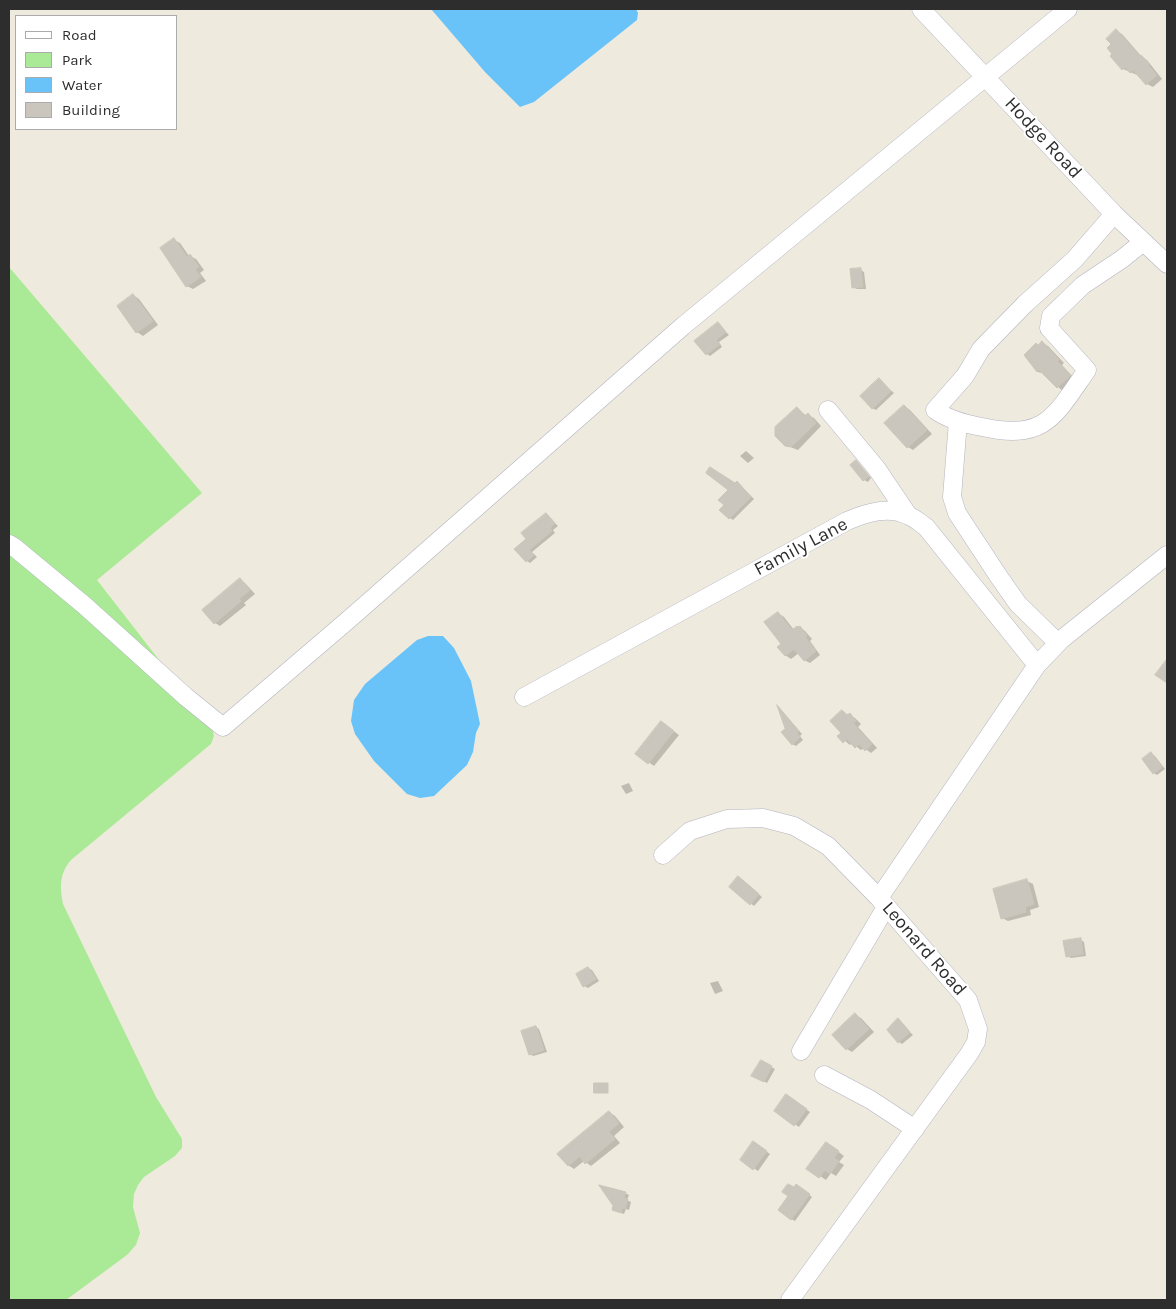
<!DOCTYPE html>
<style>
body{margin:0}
#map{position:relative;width:1176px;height:1309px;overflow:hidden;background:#efeade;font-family:Karla,sans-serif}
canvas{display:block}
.frame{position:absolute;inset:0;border:10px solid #2d2d2d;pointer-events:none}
.legend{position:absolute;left:15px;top:15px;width:162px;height:115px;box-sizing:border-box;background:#fff;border:1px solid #ababab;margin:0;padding:6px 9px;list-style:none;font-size:15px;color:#2d2d2d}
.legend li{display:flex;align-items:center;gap:10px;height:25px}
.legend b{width:25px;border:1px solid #ababab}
</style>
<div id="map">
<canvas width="1176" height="1309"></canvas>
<div class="frame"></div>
<ul class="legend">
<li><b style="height:6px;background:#fff"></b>Road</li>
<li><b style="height:14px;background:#aaea96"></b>Park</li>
<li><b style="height:14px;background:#69c3f9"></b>Water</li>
<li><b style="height:14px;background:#cbc6bd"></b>Building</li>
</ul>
</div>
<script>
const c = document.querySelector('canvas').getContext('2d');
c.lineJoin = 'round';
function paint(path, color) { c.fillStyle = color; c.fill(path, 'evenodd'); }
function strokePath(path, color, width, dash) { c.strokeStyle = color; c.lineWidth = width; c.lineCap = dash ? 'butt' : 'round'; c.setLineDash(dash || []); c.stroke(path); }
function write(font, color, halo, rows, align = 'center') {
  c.font = font + ' Karla,sans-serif'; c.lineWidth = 4; c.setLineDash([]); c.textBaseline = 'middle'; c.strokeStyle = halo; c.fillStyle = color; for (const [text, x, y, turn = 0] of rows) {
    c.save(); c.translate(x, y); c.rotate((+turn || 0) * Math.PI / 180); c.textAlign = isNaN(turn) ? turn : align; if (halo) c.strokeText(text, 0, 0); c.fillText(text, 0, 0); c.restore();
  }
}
paint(new Path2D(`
 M9,267L202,493L97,580L212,728L214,736L211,744L71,860C59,874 60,887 63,904L156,1097L182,1139V1148L175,1156L144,1177L138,1185L134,1194L133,1207L140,1233L136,1245L127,1255L66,1300H9Z`), '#aaea96');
paint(new Path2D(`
 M431,9H636L638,13L637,20L534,102L520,107L485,72Z
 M428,636H443L454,648L471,681L480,724L476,733L473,752L467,765L434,796L420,798L407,794L374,761L355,734L351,721L354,700L365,684L417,640Z`), '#69c3f9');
paint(new Path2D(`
 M1116,31L1122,34L1142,57L1147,60L1162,79L1153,87L1147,84L1138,74L1137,75L1123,69L1112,57L1113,44Z
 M174,240L180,243L189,256H190L196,259L204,270L200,273L206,281L193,289L187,286Z
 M861,270L864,272L866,289H857L853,287Z
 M133,295L139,299L158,325L143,336L137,332Z
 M718,324L729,335L719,342L722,347L710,356L707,354Z
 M1042,343L1048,346L1064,363L1062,365L1075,379L1063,391L1058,387L1045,374L1038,372L1025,355Z
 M879,380L894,393L876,410L872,408Z
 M904,406L910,410L932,434L913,450L908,447Z
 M797,409L807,416L808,415L814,418L821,426L798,450L785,445Z
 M746,451L754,458L748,463L740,456Z
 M856,461L871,478L868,482L864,480Z
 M737,482L754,499L733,520L730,518L726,505L735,484Z
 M546,514L558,526L553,530L555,533L532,552L537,557L530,563L527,561V539Z
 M240,580L245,583L255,594L244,603L246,605L220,626L215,623Z
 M778,613L784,617L794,630L800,627L805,631L812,639L810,641L820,655L810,663L804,660L799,653L791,659L785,655Z
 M779,708L802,734L800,736L803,740L796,746L792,744Z
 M843,712L855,718L861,724L858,727L877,748L871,753L864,748L861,750L852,743L850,745L839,736L843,733Z
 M667,726L679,735L654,766L637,754Z
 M1151,754L1155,756L1165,769L1157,775L1154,773Z
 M629,783L633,791L626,794L621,786Z
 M742,880L762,897L754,906L731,887Z
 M1027,881L1033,884L1039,907L1030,910L1031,915L1008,921L1002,918Z
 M1081,940L1084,942L1086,956L1071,958L1067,956Z
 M588,968L592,970L599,981L588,988L584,986Z
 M718,981L723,991L715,994L710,983Z
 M855,1015L861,1018L874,1032L852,1052L847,1049Z
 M898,1020L913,1035L902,1044L899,1042Z
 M536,1027L539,1029L547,1052L533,1056L530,1054Z
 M761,1062L775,1069L767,1083L756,1077Z
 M790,1098L810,1112L799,1127L775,1111Z
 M609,1112L615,1116L624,1127L614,1136L620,1143L591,1166L584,1161L574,1169L568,1165Z
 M757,1145L770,1154L758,1171L741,1160Z
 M832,1147L844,1156L839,1162L844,1165L836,1176L831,1173L826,1180L808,1168Z
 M800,1188L812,1197L795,1221L791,1219L790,1196L794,1189Z
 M625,1193L629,1195L627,1200L631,1202L629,1210L626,1209L624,1214L613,1210Z`), '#0003');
const building = new Path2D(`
 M1116,29L1140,56L1141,55L1150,64L1148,65L1157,75L1146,85L1133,70L1130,73L1125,67L1122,70L1110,56L1112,54L1107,48L1111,44L1106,39Z
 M174,238L187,257L190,254L199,267L195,269L201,277L186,287L160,248Z
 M861,268L863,287L852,288L850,269Z
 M133,294L153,321L136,333L117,306Z
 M718,322L726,332L716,340L720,344L706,355L694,341Z
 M1042,341L1059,360L1057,361L1071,375L1057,388L1039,370L1037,372L1024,355L1036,343L1038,345Z
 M879,378L891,391L872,409L860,396Z
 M904,405L927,430L907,448L884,423Z
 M797,407L805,416L808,413L816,423L791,447L785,446L775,436V427Z
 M856,460L869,476L863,481L850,465Z
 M710,467L735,483L737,481L751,497L729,519L719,510L724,505L718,500L728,490L706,473Z
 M546,513L555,523L550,528L552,531L529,550L534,555L526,562L514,549L526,539L521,533Z
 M240,578L250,590L239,599L241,601L214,624L202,610Z
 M778,612L792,630L797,626L798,627L800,626L807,636L805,637L816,651L804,661L794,649L785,656L777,647L781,644L764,622Z
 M1167,659V683L1155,675Z
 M777,705L799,731L797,733L800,737L792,745L781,732L785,729Z
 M842,710L847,715L850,713L856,721L853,723L872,744L865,751L859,744L855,748L847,739L843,743L837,736L841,733L830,721Z
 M661,721L674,731L648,764L635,754Z
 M1151,752L1162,767L1153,774L1142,759Z
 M738,876L759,894L750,905L729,887Z
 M1027,879L1034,904L1025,907L1026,912L1001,919L993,889Z
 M1081,938L1083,954L1066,957L1063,941Z
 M588,967L596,979L583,987L576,974Z
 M855,1013L869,1029L846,1050L832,1035Z
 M898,1018L910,1032L898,1043L887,1030Z
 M536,1026L544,1050L529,1055L521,1031Z
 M761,1060L772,1066L764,1082L751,1076Z
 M594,1083H608V1093H594Z
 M786,1094L807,1109L794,1126L774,1111Z
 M609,1111L619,1123L609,1132L615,1139L585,1164L580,1156L568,1166L557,1154Z
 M753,1141L767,1151L753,1170L740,1160Z
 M826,1142L839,1151L834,1158L839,1161L830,1174L825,1170L819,1178L806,1169Z
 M788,1184L794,1187L796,1184L810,1194L791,1220L778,1210L788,1196L782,1192Z
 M599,1185L626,1192L624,1198L628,1199L625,1209L622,1208L621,1213L612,1210L613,1206Z`);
paint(building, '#cbc6bd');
strokePath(building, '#cbc6b7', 1);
const minor = new Path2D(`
 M921,9L1114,214L1167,264
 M1114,214L1075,259L1025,304L981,349L965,376L935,410C949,420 965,424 982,427C1045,441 1054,417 1087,370L1049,328L1051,316L1083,285L1122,259L1143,242
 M828,410L877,469L908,515
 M958,421L952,497L957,513L999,577L1018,604L1058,643
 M9,544L14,547L84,605L186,697L223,727L347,621L683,326L1068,9
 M524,697L847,521C866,513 889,505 909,516C915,518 920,523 926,527L1037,665
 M663,855L690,831L727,819L763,818L794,826L828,846L879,898L968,1000L978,1029L976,1042L969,1054L790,1300
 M879,898L1037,665L1062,639L1167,555
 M801,1051L886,907
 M824,1075L871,1100L915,1129`);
strokePath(minor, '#b2b3c1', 19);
strokePath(minor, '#fff', 18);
write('19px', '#2d2d2d', '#fff', [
 ["Hodge Road",1043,138,47],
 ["Family Lane",801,547,-28],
 ["Leonard Road",924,949,49]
]);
</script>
